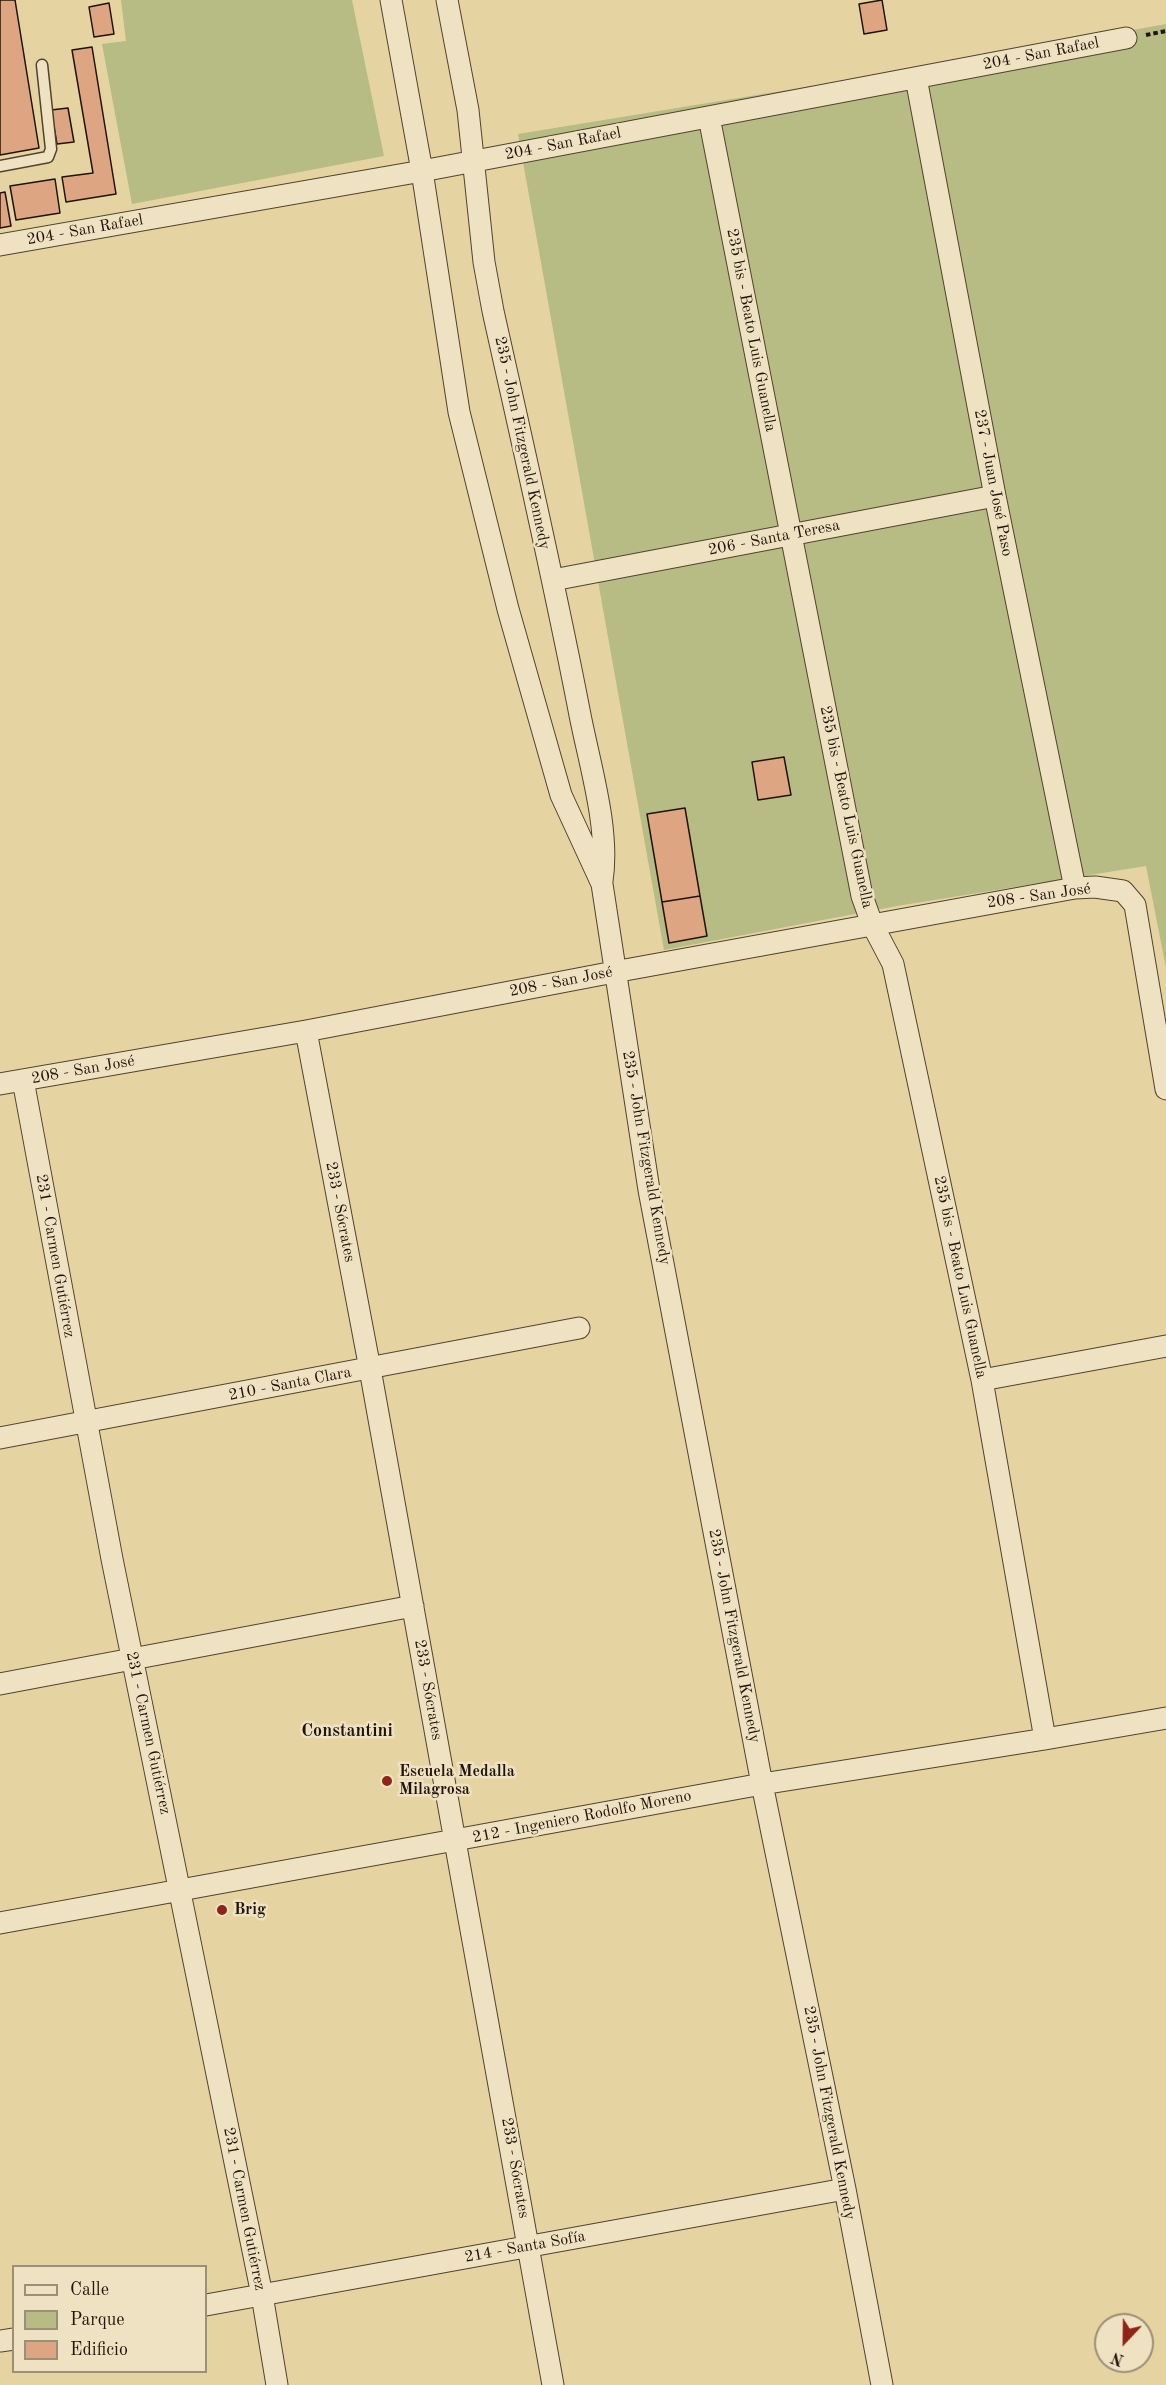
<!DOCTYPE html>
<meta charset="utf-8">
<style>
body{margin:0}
#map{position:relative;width:1166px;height:2385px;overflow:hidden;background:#e6d3a2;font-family:"Old Standard TT",serif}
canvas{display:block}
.legend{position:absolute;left:12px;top:2265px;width:195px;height:108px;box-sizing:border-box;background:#efe2c3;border:2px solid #9c8f78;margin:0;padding:8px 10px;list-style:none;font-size:18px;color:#201308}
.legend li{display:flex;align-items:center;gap:12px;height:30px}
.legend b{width:30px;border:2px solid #9c8f78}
.north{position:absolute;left:1094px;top:2313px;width:60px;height:60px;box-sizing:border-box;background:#efe2c3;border:2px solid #9c8f78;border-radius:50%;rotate:202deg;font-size:16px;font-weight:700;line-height:24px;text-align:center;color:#201308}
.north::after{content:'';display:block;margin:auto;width:21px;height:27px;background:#8f2418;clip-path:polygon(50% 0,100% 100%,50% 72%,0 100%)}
</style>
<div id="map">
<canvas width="1166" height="2385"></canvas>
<ul class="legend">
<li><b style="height:8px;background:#efe2c3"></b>Calle</li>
<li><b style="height:16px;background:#b6bc84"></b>Parque</li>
<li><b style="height:16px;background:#dea583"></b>Edificio</li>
</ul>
<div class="north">N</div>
</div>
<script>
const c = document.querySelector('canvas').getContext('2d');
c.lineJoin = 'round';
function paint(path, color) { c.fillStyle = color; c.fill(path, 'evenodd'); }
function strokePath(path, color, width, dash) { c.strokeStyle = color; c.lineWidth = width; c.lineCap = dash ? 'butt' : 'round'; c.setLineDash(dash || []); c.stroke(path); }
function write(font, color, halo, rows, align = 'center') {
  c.font = font + ' "Old Standard TT",serif'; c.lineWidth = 5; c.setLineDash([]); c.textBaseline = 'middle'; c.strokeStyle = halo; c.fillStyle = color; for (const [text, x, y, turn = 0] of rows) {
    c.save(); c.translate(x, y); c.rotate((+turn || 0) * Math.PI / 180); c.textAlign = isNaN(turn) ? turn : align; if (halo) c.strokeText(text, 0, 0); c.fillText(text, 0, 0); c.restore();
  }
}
paint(new Path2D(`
 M121,0H352L384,156L132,204L102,44L126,41Z
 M1166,24V968L1146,866L897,906L664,950L518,134L928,67Z`), '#b6bc84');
const building = new Path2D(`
 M0,0H15L39,148L0,155Z
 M882,0L887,30L864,34L859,4Z
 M109,3L114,34L94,37L89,7Z
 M92,47L116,194L66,202L62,177L93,173L72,50Z
 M68,108L74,142L57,144L51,110Z
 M55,179L60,213L16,220L10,186Z
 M5,192L11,226L0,228V193Z
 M784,757L791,795L758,800L752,762Z
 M685,808L700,896L662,902L647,814Z
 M700,896L707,936L669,943L662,902Z`);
paint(building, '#dea583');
strokePath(building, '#201308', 1.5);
const service = new Path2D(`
 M0,166L48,157L51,149L42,65`);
const minor = new Path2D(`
 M391,0L422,171L459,412L508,609L561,795L602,884L649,1190L762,1784L845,2189L882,2385
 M447,0L468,110L484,262L493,311C523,446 554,580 580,715C590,766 610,830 602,881
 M916,78L995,496L1075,888
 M709,117L862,896L872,924L893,964L982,1380L1045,1739
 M0,245L422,171L1126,38
 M553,580L995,496
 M306,1031L370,1369L553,2385
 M23,1080L112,1559L262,2295L277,2385
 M0,1084L306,1031L614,972L1075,888L1095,887L1123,891L1135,905L1166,1089
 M982,1380L1166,1346
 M0,1438L579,1328
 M0,1684L413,1606
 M0,1923L762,1784L1045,1739L1166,1718
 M206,2305L845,2189
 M0,2341L14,2339`);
strokePath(service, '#52432e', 13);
strokePath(minor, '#52432e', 23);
strokePath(new Path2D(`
 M1146,35L1166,31`), '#201308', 4, [4.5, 3]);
strokePath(service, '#efe2c3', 10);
strokePath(minor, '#efe2c3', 21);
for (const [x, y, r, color] of [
 [387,1781,6,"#8f2418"],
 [222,1910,6,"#8f2418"]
]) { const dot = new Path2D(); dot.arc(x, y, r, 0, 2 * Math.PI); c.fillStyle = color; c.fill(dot); strokePath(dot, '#efe2c3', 2); }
write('16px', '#201308', '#efe2c3', [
 ["204 - San Rafael",1041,54,-11],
 ["204 - San Rafael",563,144,-11],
 ["204 - San Rafael",85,230,-10],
 ["235 bis - Beato Luis Guanella",751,330,79],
 ["235 - John Fitzgerald Kennedy",522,443,78],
 ["237 - Juan José Paso",993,483,79],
 ["206 - Santa Teresa",774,538,-11],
 ["235 bis - Beato Luis Guanella",846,807,78],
 ["208 - San José",1039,896,-8],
 ["208 - San José",561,982,-11],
 ["208 - San José",83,1070,-10],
 ["235 - John Fitzgerald Kennedy",646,1158,80],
 ["233 - Sócrates",340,1212,79],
 ["231 - Carmen Gutiérrez",55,1256,80],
 ["235 bis - Beato Luis Guanella",960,1277,78],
 ["210 - Santa Clara",290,1384,-11],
 ["235 - John Fitzgerald Kennedy",734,1636,79],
 ["233 - Sócrates",428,1690,80],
 ["231 - Carmen Gutiérrez",148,1733,78],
 ["212 - Ingeniero Rodolfo Moreno",582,1817,-11],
 ["235 - John Fitzgerald Kennedy",829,2113,79],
 ["233 - Sócrates",515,2168,80],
 ["231 - Carmen Gutiérrez",244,2209,79],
 ["214 - Santa Sofía",525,2247,-10]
]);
write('bold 16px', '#201308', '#efe2c3', [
 ["Escuela Medalla",399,1772],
 ["Milagrosa",399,1790],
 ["Brig",234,1910]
], 'left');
write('bold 18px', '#201308', '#efe2c3', [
 ["Constantini",347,1731]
]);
</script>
